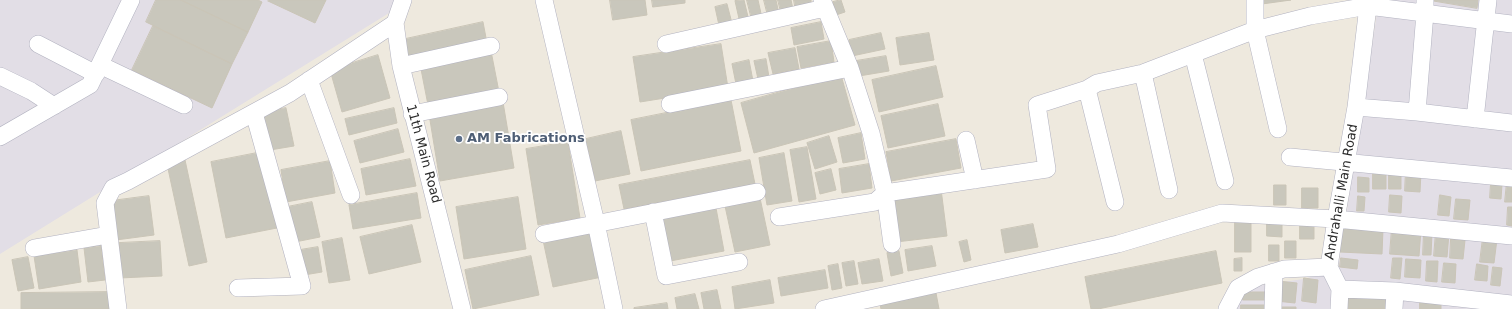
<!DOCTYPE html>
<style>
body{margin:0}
canvas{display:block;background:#eee9de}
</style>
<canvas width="1512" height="309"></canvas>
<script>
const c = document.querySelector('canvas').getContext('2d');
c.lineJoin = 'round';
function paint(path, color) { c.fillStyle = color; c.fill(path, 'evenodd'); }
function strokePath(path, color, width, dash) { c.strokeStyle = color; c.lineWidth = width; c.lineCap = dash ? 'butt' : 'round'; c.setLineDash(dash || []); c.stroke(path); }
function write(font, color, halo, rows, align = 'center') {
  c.font = font + ' "DejaVu Sans",sans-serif'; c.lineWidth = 3.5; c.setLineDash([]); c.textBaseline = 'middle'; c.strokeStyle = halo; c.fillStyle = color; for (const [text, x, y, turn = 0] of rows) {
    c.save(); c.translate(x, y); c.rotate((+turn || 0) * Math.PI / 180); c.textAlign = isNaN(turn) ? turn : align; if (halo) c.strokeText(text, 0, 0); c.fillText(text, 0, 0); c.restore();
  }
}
paint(new Path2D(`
 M0,0H410L0,254Z
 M1379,0H1512V309H1231L1232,299L1257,286L1303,279L1338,270Z`), '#e2dee6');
const building = new Path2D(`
 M156,0H181L248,32L232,64L146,22Z
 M181,0H258L262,2L248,32Z
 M269,0H326L315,23L268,1Z
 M610,0H645L647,15L613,20Z
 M652,0H685V3L653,7Z
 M744,0L749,21L740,23L735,1Z
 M747,0H758L762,18L752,20Z
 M764,0H776L779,14L768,16Z
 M778,0H791L793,9L781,12Z
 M794,0H811V3L795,6Z
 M841,0L845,12L836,15L833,2Z
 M1262,0H1291L1262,4Z
 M1428,0H1478L1477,8Z
 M727,4L733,27L720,30L715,7Z
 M483,22L487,43L406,61L401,40Z
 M821,22L824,39L794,45L791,28Z
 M153,26L232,64L212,108L132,70Z
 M881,33L885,49L852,56L849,40Z
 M929,33L934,60L900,65L896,38Z
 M831,41L834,62L801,68L797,47Z
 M721,44L728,88L640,102L633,57Z
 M795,48L799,69L773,74L768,53Z
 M491,51L499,92L428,105L420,64Z
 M378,55L390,98L342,112L330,70Z
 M886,56L889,71L859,76L856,61Z
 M766,59L769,77L758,79L754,61Z
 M749,60L753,81L736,84L732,64Z
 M936,66L943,97L879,112L872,80Z
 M841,75L855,125L754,153L741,103Z
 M731,100L741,151L641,171L631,120Z
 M503,102L514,168L440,181L429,114Z
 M938,104L945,136L888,148L881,116Z
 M286,108L294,146L270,150L263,112Z
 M394,108L397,123L349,135L345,119Z
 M398,129L404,152L360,163L354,141Z
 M621,131L630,174L595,181L586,139Z
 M861,133L865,159L843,163L838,138Z
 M829,136L837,162L815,169L807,143Z
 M956,139L961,168L891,181L886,152Z
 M568,142L580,218L538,225L526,149Z
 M807,147L816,199L799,202L790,150Z
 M262,152L277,228L226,238L211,162Z
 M784,153L792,201L767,205L759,158Z
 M410,159L416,186L366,195L361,169Z
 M185,160L207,262L189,266L167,164Z
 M750,160L755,184L624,209L619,185Z
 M330,161L335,193L286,202L281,170Z
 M869,164L872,188L842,193L839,169Z
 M831,169L836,190L820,194L815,173Z
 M1406,170L1421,171L1420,192L1405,191Z
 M1373,171H1386V189H1373Z
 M1389,171H1401V189H1389Z
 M1358,177L1369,178V192H1358Z
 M1507,182H1512V202H1505Z
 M1491,183L1502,184L1501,199L1490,198Z
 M1274,185H1286V205H1274Z
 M1302,188H1318V208H1302Z
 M941,189L947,236L896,242L890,196Z
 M417,193L421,218L353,229L349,205Z
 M1390,195L1402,196L1401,213L1389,212Z
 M1440,195L1451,197L1449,216L1438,215Z
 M149,196L154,235L116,240L111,201Z
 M1358,196L1365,197L1364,211H1357Z
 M518,197L526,249L464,259L456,207Z
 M760,198L770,245L735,252L725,206Z
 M1456,199L1470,200L1468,220L1454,219Z
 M312,202L320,237L295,242L287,207Z
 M1508,207H1512V226L1507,225Z
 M716,208L724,251L670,261L662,219Z
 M1235,221H1251V252H1235Z
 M1300,223H1314V239H1300Z
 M1033,224L1038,247L1005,253L1001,230Z
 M1267,224H1282V237L1267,236Z
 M412,225L421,262L369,274L360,237Z
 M1342,227L1383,229L1382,254L1340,252Z
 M1392,228L1421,230L1419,256L1390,254Z
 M591,230L602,277L553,287L543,240Z
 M1424,232L1432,233L1431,255H1423Z
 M1436,232L1449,233L1447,257L1434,256Z
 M342,238L350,280L329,283L322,242Z
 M1483,238L1497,239L1494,263L1480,262Z
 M1451,239L1465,240L1463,259L1450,258Z
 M967,240L971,260L964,262L959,242Z
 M160,241L162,276L120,278L119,243Z
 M1285,241H1296V258H1285Z
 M1269,245H1279V261H1269Z
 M101,246L105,280L88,282L84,248Z
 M932,246L936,266L908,271L905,250Z
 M318,247L322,272L304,275L300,250Z
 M77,250L81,282L39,289L34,256Z
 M899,251L903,273L891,276L887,253Z
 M1216,251L1222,283L1098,309H1091L1085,277Z
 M531,256L539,295L473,309L465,270Z
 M28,257L34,288L18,291L12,260Z
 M1242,258V271H1234V259Z
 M1341,258L1358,260L1357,269L1340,267Z
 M1393,258H1402L1400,279L1391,278Z
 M879,259L883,281L862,284L858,263Z
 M1406,259L1421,260L1420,278L1405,277Z
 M854,261L858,284L846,286L842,263Z
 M1427,261H1438L1437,282L1426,281Z
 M1444,263L1456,264L1455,283L1442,282Z
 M838,264L842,288L832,290L828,266Z
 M1477,264L1488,266L1487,281L1475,280Z
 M1493,267L1502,268L1500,286L1491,285Z
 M825,270L828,288L781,296L778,278Z
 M1304,278L1318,280L1316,303L1302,301Z
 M770,280L774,303L735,309L732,287Z
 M1278,281L1297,283L1295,303L1276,301Z
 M717,290L721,309H704L701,293Z
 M110,292L111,309H21V293Z
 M1243,292H1265V300H1243Z
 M936,293L939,309H881L880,304Z
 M695,294L699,309H677L675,298Z
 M1344,295L1388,296V309H1344Z
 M1420,301H1441V309H1420Z
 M667,303L668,309H634V308Z
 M1241,305H1266V309H1241Z
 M1279,307H1296V309H1279Z`);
paint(building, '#c9c7bc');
strokePath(building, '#cac5b7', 1);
const minor = new Path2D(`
 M403,0L395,23L401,66L462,309
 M544,0L596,223L614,309
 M822,0L850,68L871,133L885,193L892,244
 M38,44L96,74
 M666,44L825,8
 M1193,54L1225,181
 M100,65L184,105
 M401,66L491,46
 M1143,73L1169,190
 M0,76L31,91L54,106
 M309,80L351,195
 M1087,89L1115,202
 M670,104L850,68
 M1356,107L1417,112L1512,123
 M1417,112L1425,13V0
 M412,114L499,97
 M1475,119L1488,0
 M1278,129L1255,30L1310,16L1368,6L1512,24
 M0,137L90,85L131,0
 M966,140L975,180
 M1290,157L1512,178
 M653,212L666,276L739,262
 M779,217L875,202L885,193L1047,169L1037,105L1087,89L1097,83L1143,73L1255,30V0
 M544,234L757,192
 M34,248L108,235
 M1329,267L1340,289L1395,291L1512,304
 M238,288L302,286L254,113
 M118,309L105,203L113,188L128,181L290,93L395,23
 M824,309L1118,244L1222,213L1336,219L1512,236
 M1227,309L1238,288L1258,277L1284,269L1329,267L1336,219L1356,107L1368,6L1370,0
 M1273,309L1274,272
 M1339,309L1340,289
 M1394,309L1395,291`);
strokePath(minor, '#b2b2c0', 18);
strokePath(minor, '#fff', 17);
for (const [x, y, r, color] of [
 [459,139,4,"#5c6f8a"]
]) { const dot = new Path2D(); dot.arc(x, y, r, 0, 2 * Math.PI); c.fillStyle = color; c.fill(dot); strokePath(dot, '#fff', 1.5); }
write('bold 13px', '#4e5e75', '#fff', [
 ["AM Fabrications",467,139]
], 'left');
write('13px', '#2c2c2c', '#fff', [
 ["11th Main Road",423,154,75],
 ["Andrahalli Main Road",1342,192,-80]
]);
</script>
